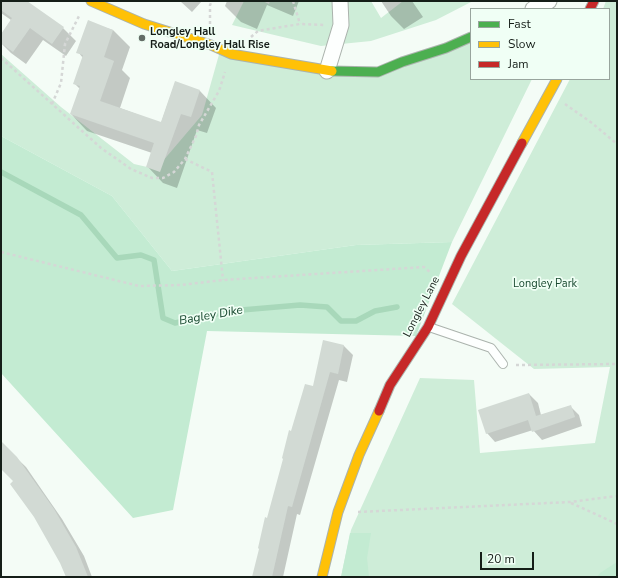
<!DOCTYPE html>
<style>
body{margin:0}
#map{position:relative;width:618px;height:578px;overflow:hidden;background:#f4fcf6;font-family:"Nunito Sans",sans-serif}
canvas{display:block}
.frame{position:absolute;inset:0;border:2px solid #151e18;pointer-events:none}
.legend{position:absolute;left:470px;top:8px;width:140px;height:72px;box-sizing:border-box;background:#f0fff5;border:1px solid #98a59d;margin:0;padding:5px 7px;list-style:none;font-size:12px;color:#151e18}
.legend li{display:flex;align-items:center;gap:8px;height:20px}
.legend b{width:20px;border:1px solid #98a59d}
.scale{position:absolute;left:480px;top:552px;width:54px;height:18px;box-sizing:border-box;border:2px solid #151e18;border-top:0;padding-left:5px;font-size:12px;line-height:14px;white-space:nowrap;color:#151e18;-webkit-text-stroke:3px #f0fff5;paint-order:stroke}
</style>
<div id="map">
<canvas width="618" height="578"></canvas>
<div class="frame"></div>
<ul class="legend">
<li><b style="height:5px;background:#4caf50"></b>Fast</li>
<li><b style="height:5px;background:#ffc107"></b>Slow</li>
<li><b style="height:5px;background:#c62828"></b>Jam</li>
</ul>
<div class="scale">20 m</div>
</div>
<script>
const c = document.querySelector('canvas').getContext('2d');
c.lineJoin = 'round';
function paint(path, color) { c.fillStyle = color; c.fill(path, 'evenodd'); }
function strokePath(path, color, width, dash) { c.strokeStyle = color; c.lineWidth = width; c.lineCap = dash ? 'butt' : 'round'; c.setLineDash(dash || []); c.stroke(path); }
function write(font, color, halo, rows, align = 'center') {
  c.font = font + ' "Nunito Sans",sans-serif'; c.lineWidth = 3.5; c.setLineDash([]); c.textBaseline = 'middle'; c.strokeStyle = halo; c.fillStyle = color; for (const [text, x, y, turn = 0] of rows) {
    c.save(); c.translate(x, y); c.rotate((+turn || 0) * Math.PI / 180); c.textAlign = isNaN(turn) ? turn : align; if (halo) c.strokeText(text, 0, 0); c.fillText(text, 0, 0); c.restore();
  }
}
paint(new Path2D(`
 M244,1H263L269,4L270,1H371L381,18L403,1H473L436,20L371,41L321,46L232,25Z
 M606,1H617V577H341L351,530L420,378L474,380L480,453L595,443L610,367L534,369L452,304L570,79H609V9H603Z
 M471,40V79H532L452,242L356,245L172,271L112,196L1,136V54L61,107L134,164L156,169L202,115L220,51L369,72Z`), '#ceedd8');
paint(new Path2D(`
 M1,136L112,196L172,271L356,245L452,242L416,336L207,331L173,510L133,518L1,373Z
 M350,533H371L367,558L369,577H341Z
 M617,562V577H597L600,573Z`), '#c3ebd2');
paint(new Path2D(`
 M1,1H25L63,28L76,41L66,56L43,40L26,64L11,53L1,43V35L11,20L1,13Z
 M180,1H202L192,12Z
 M227,1H299L293,16L267,5L257,29L241,22L225,6Z
 M381,1H412L423,17L404,29L391,16Z
 M88,22L113,30L130,47L122,70L130,78L120,108L161,123L175,83L200,91L216,108L207,133L197,130L177,188L163,183L147,166L152,153L87,131L71,114L80,89L75,84L83,58L78,52Z
 M324,341L344,346L353,355L347,382L339,380L300,515L297,514L283,577H253L292,432L314,387Z
 M529,394L538,403L541,415L570,406L579,415L582,426L542,440L533,430L495,442L487,433Z
 M1,443L26,467L62,519L84,556L92,577H67L61,563L15,481L1,468Z`), '#0003');
strokePath(new Path2D(`
 M1,172L81,215L117,258L141,255L154,260L163,318L175,323L230,311L300,305L327,307L341,321H356L375,311L397,307`), '#a8d8ba', 5.5);
paint(new Path2D(`
 M1,1H27L64,27L52,44L30,28L13,52L1,43V34L12,18L1,10Z
 M88,20L113,30L104,57L114,61L100,101L161,122L175,81L200,90L191,117L181,114L160,172L146,167L154,143L70,114L80,86L73,84L83,55L76,53Z
 M323,340L344,345L338,374L330,372L292,507L288,506L272,577H252L259,549L258,548L265,517L267,518L283,459L282,458L289,430L291,431L305,384L313,386Z
 M529,393L536,416L571,405L575,417L532,432L528,420L486,434L478,410Z
 M1,441L17,457L54,509L76,547L88,577H66L60,563L34,517L10,484L13,481L1,469Z`), '#d2dad4');
const lane = new Path2D(`
 M429,327L491,348L503,364`);
const street = new Path2D(`
 M533,9L549,1
 M327,71L341,25L340,1`);
const fast = new Path2D(`
 M332,71L378,72L402,62L446,48L471,37`);
const slow = new Path2D(`
 M91,1L144,24L211,45L231,54L332,71
 M522,143L557,79
 M322,577L338,512L359,455L379,411`);
const jam = new Path2D(`
 M590,9L594,1
 M379,411L390,385L428,327L461,256L522,143`);
strokePath(lane, '#abb3ad', 10);
strokePath(street, '#abb3ad', 17);
strokePath(fast, '#abb3ad', 11);
strokePath(slow, '#abb3ad', 11);
strokePath(jam, '#abb3ad', 11);
strokePath(new Path2D(`
 M293,1L300,24
 M210,24V5L212,1
 M251,37L258,31L300,24L325,25
 M1,58L101,148L131,169L152,178H163L174,172L185,159L196,136L199,125L219,91L225,72
 M52,104L61,83L65,44L79,16
 M565,104L592,123L617,144
 M185,159L212,172L223,280
 M1,252L139,286L181,285L223,280L424,267L431,273
 M516,365L617,364
 M571,503L617,524
 M358,512L570,502L617,496`), '#d5d7d6', 2.5, [3, 3]);
strokePath(lane, '#fdfffe', 8);
strokePath(street, '#fdfffe', 15);
strokePath(fast, '#4caf50', 9);
strokePath(slow, '#ffc107', 9);
strokePath(jam, '#c62828', 9);
for (const [x, y, r, color] of [
 [142,38,4,"#636c66"]
]) { const dot = new Path2D(); dot.arc(x, y, r, 0, 2 * Math.PI); c.fillStyle = color; c.fill(dot); strokePath(dot, '#f0fff5', 1.5); }
write('bold 11px', '#151e18', '#f0fff5', [
 ["Longley Hall",150,32],
 ["Road/Longley Hall Rise",150,45]
], 'left');
write('11px', '#18492f', '#f0fff5', [
 ["Longley Park",545,284]
]);
write('11px', '#151e18', '#f0fff5', [
 ["Longley Lane",422,307,-63]
]);
write('italic 12px', '#13452b', '#f0fff5', [
 ["Bagley Dike",211,316,-10]
]);
</script>
